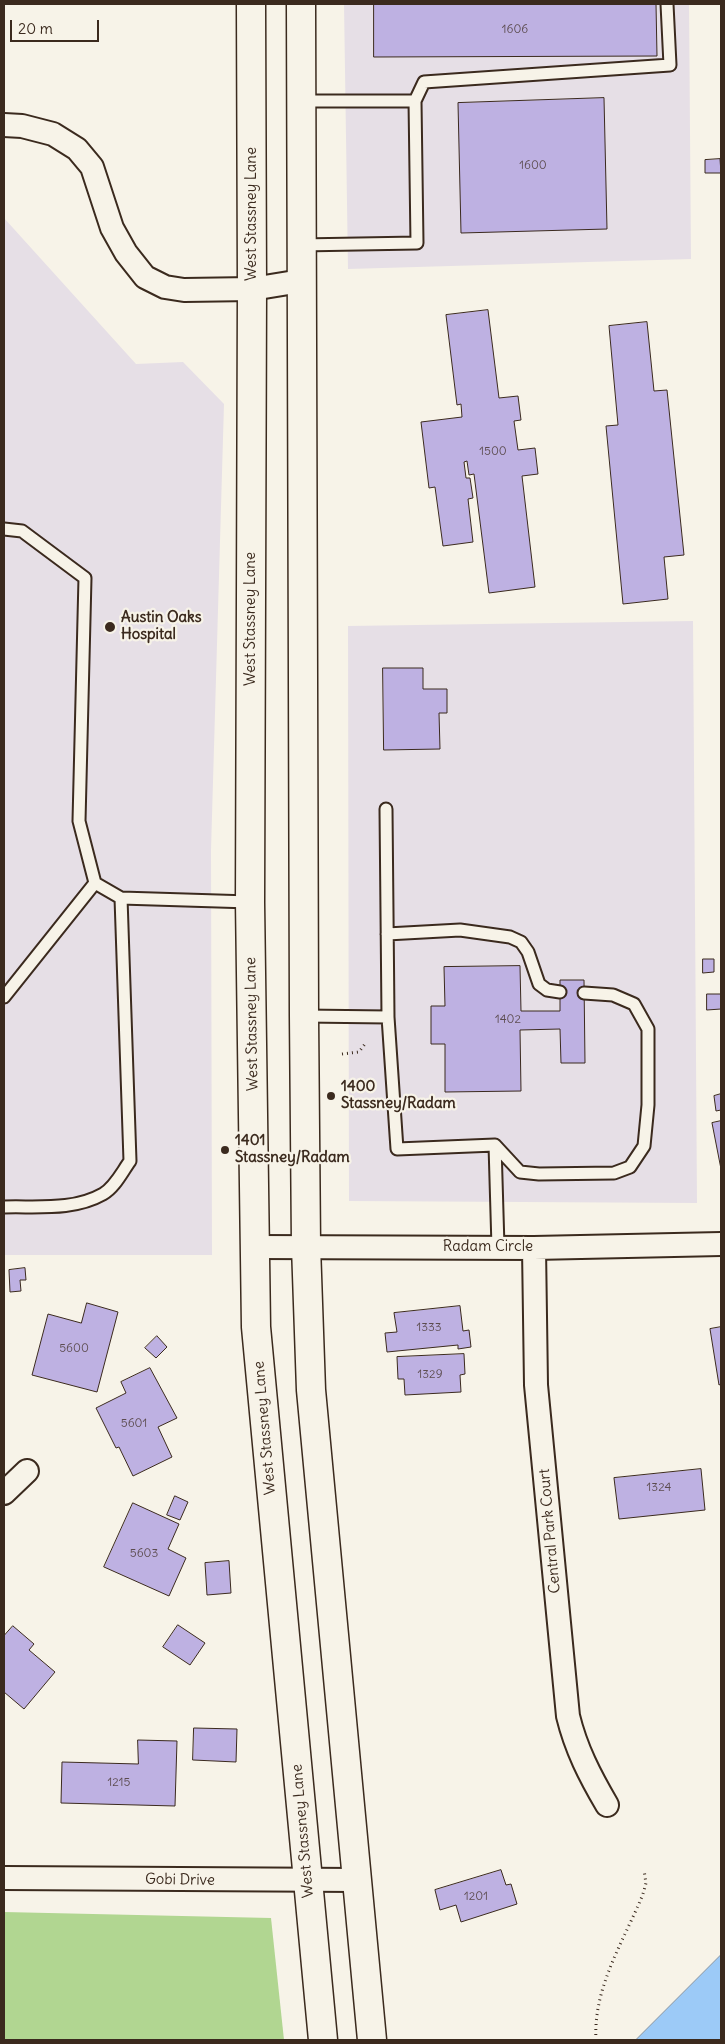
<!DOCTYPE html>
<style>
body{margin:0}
#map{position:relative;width:725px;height:2044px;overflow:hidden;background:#f7f3e8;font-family:Delius,sans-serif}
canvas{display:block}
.frame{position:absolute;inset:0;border:5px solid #3b2a1e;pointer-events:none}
.scale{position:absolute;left:10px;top:20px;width:89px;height:22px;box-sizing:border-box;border:2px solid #3b2a1e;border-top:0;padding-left:6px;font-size:15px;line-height:18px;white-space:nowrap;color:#3b2a1e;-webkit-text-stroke:4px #f7f3e8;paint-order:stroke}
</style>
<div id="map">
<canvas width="725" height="2044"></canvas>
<div class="frame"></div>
<div class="scale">20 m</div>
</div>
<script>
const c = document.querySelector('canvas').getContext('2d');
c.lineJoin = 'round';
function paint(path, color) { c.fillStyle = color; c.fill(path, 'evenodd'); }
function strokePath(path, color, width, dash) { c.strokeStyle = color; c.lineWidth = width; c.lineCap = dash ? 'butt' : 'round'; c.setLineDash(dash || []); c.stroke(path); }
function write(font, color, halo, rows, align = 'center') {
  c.font = font + ' Delius,sans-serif'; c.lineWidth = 4.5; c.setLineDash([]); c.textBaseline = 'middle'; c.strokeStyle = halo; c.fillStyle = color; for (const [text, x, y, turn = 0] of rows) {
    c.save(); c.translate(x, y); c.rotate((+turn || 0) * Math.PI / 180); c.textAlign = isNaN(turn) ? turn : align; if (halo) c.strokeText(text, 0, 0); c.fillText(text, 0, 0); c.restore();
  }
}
paint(new Path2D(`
 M344,4H689L691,259L348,269Z
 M4,218L136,364L183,362L224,404L211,850L212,1255H4Z
 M693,621L697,1203L349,1201L348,626Z`), '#e6dfe6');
paint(new Path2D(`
 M4,1912L271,1918L284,2040H4Z`), '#b1d691');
const water = new Path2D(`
 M721,1955V2040H636Z`);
paint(water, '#9ccaf7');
strokePath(water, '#758aa0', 1);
const building = new Path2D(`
 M374,4H656L657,56L374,57Z
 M604,98L607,229L461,233L458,103Z
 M720,159L721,173H705V160Z
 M488,310L499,398L518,396L521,420L514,421L518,450L535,448L538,474L522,476L535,587L489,593L474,474L469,475L467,461L464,462L466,478H470L473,498L468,499L473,542L443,546L435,487L429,488L421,422L462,417L461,404L457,405L446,315Z
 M647,322L654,391L667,390L684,555L664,557L668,599L623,604L606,426L618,425L609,326Z
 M383,668H423V689H447V713H439L440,749L384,750Z
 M703,959H714V972L703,973Z
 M520,966L521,1011H560V980H584L585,1063H561L560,1029L520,1030L521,1091L445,1092V1044H431V1006H445L444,967Z
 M707,994H721V1009L707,1010Z
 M721,1094V1110L716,1111L714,1096Z
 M721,1121V1169L712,1123Z
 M25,1268L26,1280H20L21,1291L10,1292L9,1270Z
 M87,1303L118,1312L97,1392L32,1375L48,1314L81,1323Z
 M460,1306L463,1331L469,1330L471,1347L458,1349V1345L387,1352L385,1333L397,1332L394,1313Z
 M721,1327V1384L719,1385L710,1329Z
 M157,1336L167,1347L156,1358L145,1348Z
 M464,1354L465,1374L460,1375L461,1392L405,1395L404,1379H398L397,1357Z
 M150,1368L177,1418L158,1427L172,1457L133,1476L119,1447L116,1448L96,1408L126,1393L121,1382Z
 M701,1469L705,1510L619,1519L614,1478Z
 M175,1496L188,1502L180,1520L167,1515Z
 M133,1503L179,1524L168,1549L186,1558L169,1596L104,1567Z
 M229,1561L231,1593L207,1595L205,1563Z
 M178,1625L205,1643L190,1665L163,1647Z
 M13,1626L34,1644L29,1650L55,1672L24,1709L4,1692V1636Z
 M194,1728L237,1729L236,1762L193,1760Z
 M138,1740L177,1741L175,1806L61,1803L62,1762L138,1764Z
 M501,1870L506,1885L511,1884L517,1904L461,1922L456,1905L440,1910L435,1890Z`);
paint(building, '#beb1e2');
strokePath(building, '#3b2a1e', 1);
const service = new Path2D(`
 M415,101L424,82L670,65L667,4
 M300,245L417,243L415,101H301
 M4,529L22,531L85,578L79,821L95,883L121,898L250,902
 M386,809L388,1017L397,1149L495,1145L498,1247
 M387,934L460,930L510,937L521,942L528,952L539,984L547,990L560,992
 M4,997L95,883
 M304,1016L388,1017
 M495,1145L520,1172L539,1174L614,1173L630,1167L644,1146L648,1105V1029L634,1004L613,995L584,993
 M4,1207C37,1206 73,1211 103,1194C115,1187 122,1172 130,1161L121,898`);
const minor = new Path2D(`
 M4,125L22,126L53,134L77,149L92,167L112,228L126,253L145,277L165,287L184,290L252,289L301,281
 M256,1247L534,1248L721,1244
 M534,1248L536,1385L568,1716C576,1749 590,1776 607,1805
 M4,1493L27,1471
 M4,1878L357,1880`);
const secondary = new Path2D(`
 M251,4L252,289L250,902L256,1327L323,2040
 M301,4L304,1016L306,1246L311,1390L372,2040`);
strokePath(service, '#3b2a1e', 15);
strokePath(minor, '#3b2a1e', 26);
strokePath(secondary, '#3b2a1e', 31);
strokePath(new Path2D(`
 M342,1054L359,1052L365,1044
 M596,2040C593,1987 624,1941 643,1894L646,1883L644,1870`), '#3b2a1e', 3, [1, 4]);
strokePath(service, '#f7f3e8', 11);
strokePath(minor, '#f7f3e8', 22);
strokePath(secondary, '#f7f3e8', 28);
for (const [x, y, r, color] of [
 [110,627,6,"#3b2a1e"],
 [331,1096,5,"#3b2a1e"],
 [225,1150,5,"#3b2a1e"]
]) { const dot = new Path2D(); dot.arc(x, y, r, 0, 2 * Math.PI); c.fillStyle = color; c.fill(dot); strokePath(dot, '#f7f3e8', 2); }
write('12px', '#5c4c4f', null, [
 ["1606",515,30],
 ["1600",533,166],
 ["1500",493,452],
 ["1402",508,1020],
 ["1333",429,1328],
 ["5600",74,1349],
 ["1329",430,1375],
 ["5601",134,1424],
 ["1324",659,1488],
 ["5603",144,1554],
 ["1215",119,1783],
 ["1201",476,1897]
]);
write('15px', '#3b2a1e', '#f7f3e8', [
 ["West Stassney Lane",252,214,-90],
 ["West Stassney Lane",251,619,-90],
 ["West Stassney Lane",252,1024,-91],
 ["Radam Circle",488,1247],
 ["West Stassney Lane",265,1428,-95],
 ["Central Park Court",550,1531,-95],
 ["West Stassney Lane",303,1831,-95],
 ["Gobi Drive",180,1880,1]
]);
write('bold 15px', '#3b2a1e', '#f7f3e8', [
 ["Austin Oaks",121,618],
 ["Hospital",121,635],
 ["1400",341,1087],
 ["Stassney/Radam",341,1104],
 ["1401",235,1141],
 ["Stassney/Radam",235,1158]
], 'left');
</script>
